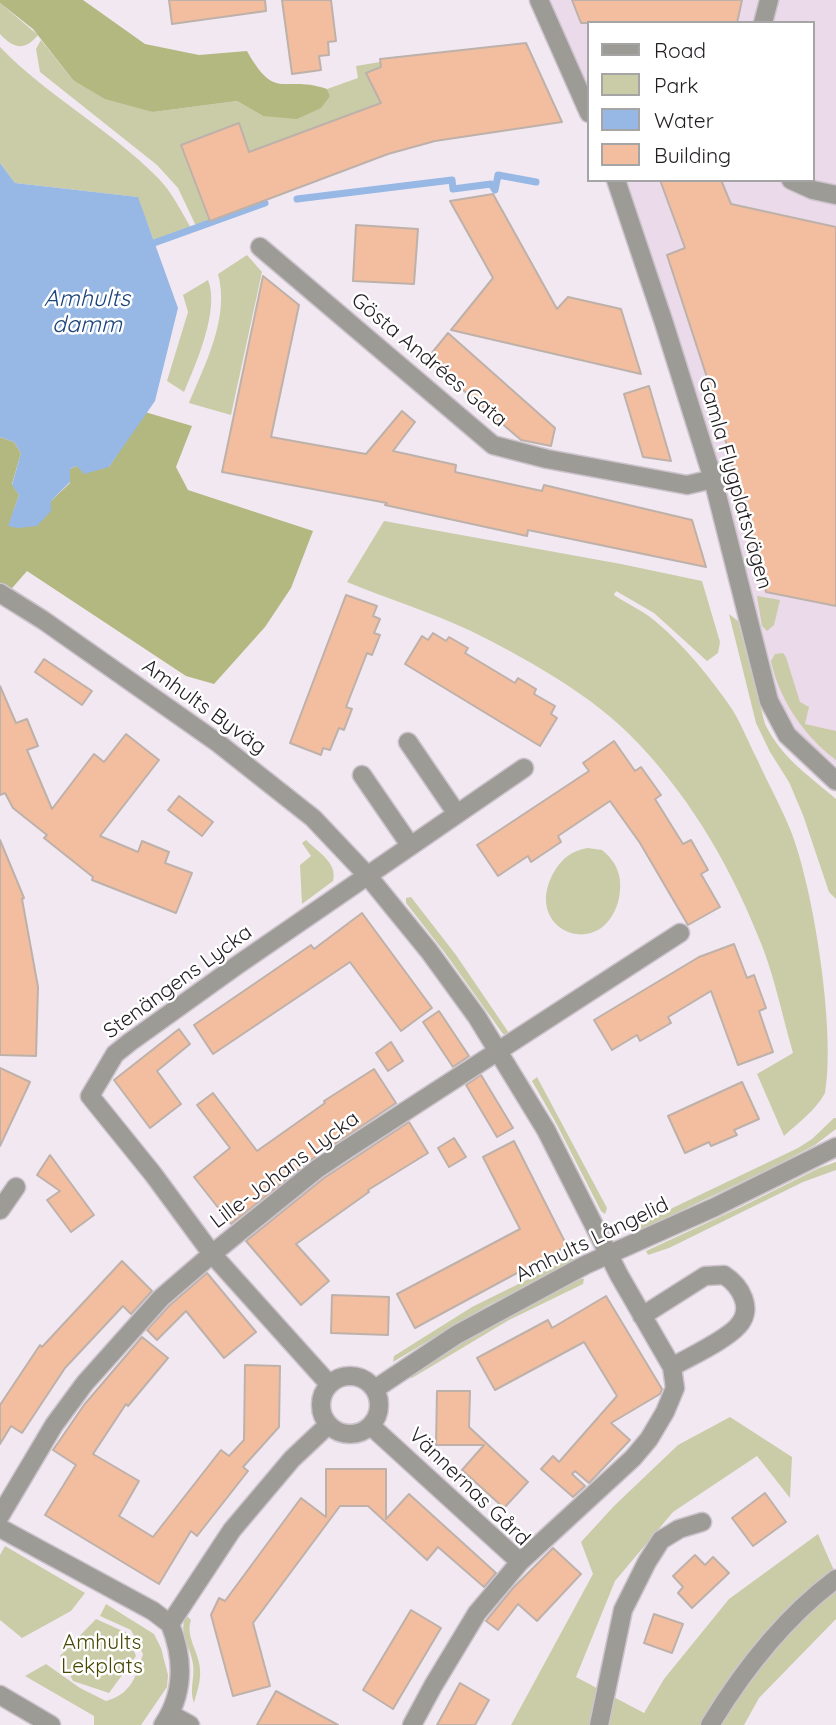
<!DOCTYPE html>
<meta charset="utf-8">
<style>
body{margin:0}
#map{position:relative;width:836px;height:1725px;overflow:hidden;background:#f2e8f2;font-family:Quicksand,sans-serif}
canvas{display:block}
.legend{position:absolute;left:587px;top:21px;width:228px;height:161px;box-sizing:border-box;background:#fff;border:2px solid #a6a5a6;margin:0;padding:9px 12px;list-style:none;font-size:21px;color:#211d21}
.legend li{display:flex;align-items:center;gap:14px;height:35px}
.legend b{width:35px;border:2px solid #a6a5a6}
</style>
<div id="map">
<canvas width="836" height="1725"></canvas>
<ul class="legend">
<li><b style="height:9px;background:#9d9b96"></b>Road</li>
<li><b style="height:19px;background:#c9cca7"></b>Park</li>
<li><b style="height:19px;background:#97b8e5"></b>Water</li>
<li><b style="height:19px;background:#f2be9f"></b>Building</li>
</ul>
</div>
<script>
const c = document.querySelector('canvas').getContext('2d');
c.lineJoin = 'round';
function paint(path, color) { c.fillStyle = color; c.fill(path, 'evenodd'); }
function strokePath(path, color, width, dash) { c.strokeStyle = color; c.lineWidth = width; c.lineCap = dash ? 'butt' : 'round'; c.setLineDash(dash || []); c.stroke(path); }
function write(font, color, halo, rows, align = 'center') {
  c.font = font + ' Quicksand,sans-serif'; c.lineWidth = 5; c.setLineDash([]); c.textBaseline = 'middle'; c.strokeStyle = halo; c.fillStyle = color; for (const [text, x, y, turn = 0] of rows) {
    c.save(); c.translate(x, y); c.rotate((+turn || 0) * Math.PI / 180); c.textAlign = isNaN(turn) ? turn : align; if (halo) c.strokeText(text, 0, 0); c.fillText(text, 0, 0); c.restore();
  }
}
paint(new Path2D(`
 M550,0H836V765L799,734L779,700L749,591L624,180H813V23H589V93Z`), '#eadaea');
paint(new Path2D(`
 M0,3L38,35C24,52 13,48 0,34Z
 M41,40L73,80L153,112L237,101L263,116L330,96L327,89L358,78L356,66L380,62L381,67L366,73L381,103L249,152L239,123L182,146L210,221L196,226L178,188L157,165L40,72L36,49Z
 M0,47C47,96 110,129 158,178C172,192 181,211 191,228L154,241L137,197L15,183L0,163Z
 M247,255L262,272L231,415L189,403C205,364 230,317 218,274Z
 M208,280C220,309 196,364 184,392L167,381L188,312L183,295Z
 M384,521L621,564L702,581L720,642L718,653L707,661L654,613L616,591L614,595C627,604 642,610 655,621C684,645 710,677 732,709C742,725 749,744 758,761C768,784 781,806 790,829C814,888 836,1034 825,1093C816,1110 798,1123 784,1136L757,1074L793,1053C782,1015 774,973 758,936C728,861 685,789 627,732C585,691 523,657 471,631C431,612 388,599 347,582Z
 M757,596L780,600L774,625L767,631L762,626Z
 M729,614L738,621L765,724C781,757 808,775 836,799V899L829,892L803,815L789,782L770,752L756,723Z
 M783,653L786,657L800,702L809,707L805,724L836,731V760C805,737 779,700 771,661L775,654Z
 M306,840C318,852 338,863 333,881L302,904L300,865L311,856L302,843Z
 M588,848L602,850C618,863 623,878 619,898C604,964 520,931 554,872C562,858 573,850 588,848Z
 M411,897L456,955L511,1036L503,1034L445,953L406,903V898Z
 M537,1077L607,1208L605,1214L601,1211L556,1123L532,1081Z
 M834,1118H836V1129L815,1145L773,1167L639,1231V1224L798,1148L812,1139Z
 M836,1162V1170L803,1182L669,1248L648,1255L646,1251L741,1207L819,1168Z
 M573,1257L576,1260L571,1263L487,1306L393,1362L394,1356L472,1307Z
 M581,1279H584L583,1284L509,1320L412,1378H406C460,1339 520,1305 581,1279Z
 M730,1417L792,1457L790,1498L757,1456L673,1512L615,1581L576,1677L644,1713L664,1679L729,1599L818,1534L836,1575V1619L759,1698L744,1725H511L593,1574L581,1542L614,1506L678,1445Z
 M5,1546L85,1593L71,1611L22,1638L0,1620V1555Z
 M106,1604L154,1634L161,1648L168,1675L167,1687L141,1725H94V1716L25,1676L46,1664L80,1688L106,1701C131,1694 136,1677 143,1654L131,1630L100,1616Z
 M186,1615L191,1620C185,1636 199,1652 200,1669C201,1681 197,1692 194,1703C189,1690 195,1677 193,1664C190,1645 178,1634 186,1615Z
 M96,1619L127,1633L136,1656L109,1693L73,1681L60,1656Z`), '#c9cca7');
paint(new Path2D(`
 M0,0H83L145,44L199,55L247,51C276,103 283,74 327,89L330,96L321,108L297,119L263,116L237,101L153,112L105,99L73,80L33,29L0,3Z
 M145,412L192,426L176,467L188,490L313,531L291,588L265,627L214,684L186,676L27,571L0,602V437L14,442L21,453L12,484L19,495L9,525L51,501L70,483V469L77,466L109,467Z`), '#b3b780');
paint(new Path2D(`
 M0,163L15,183L138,197L178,308L155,401L109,467L84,474L77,466L70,469V482L51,501V511L37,526L18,528L8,526L19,495L12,485L21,453L14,442L0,437Z`), '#97b8e5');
strokePath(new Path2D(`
 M297,199L452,180L453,189L491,184L495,190L498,175L536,182
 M154,243L265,203`), '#97b8e5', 7);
const building = new Path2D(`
 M169,0H265L266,11L172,24Z
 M282,0H331L336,41L328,42L329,55L319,56L321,70L292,74Z
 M572,0H742L737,23H581Z
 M526,43L562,122L435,141L388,154L210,221L181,145L239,123L249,152L381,103L366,73L381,67L380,59Z
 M660,180H721L731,204L836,227V606L766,592L716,405L667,255L685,248Z
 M493,194L557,309L568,297L621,309L641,374L451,330L493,278L450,201Z
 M356,225L418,229L414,284L353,281Z
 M263,276L299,305L271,437L366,454L402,411L415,422L393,451L456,465L455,472L542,491L544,485L692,520L706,567L528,530L527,536L385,505L387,503L222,472Z
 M448,333L555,428L551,446L521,440L427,359Z
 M649,386L671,461L643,457L624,394Z
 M346,595L377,606L373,616L380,619L374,633L380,635L372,655L367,653L346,707L352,709L344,730L339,728L330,750L323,748L321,755L290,743Z
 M433,633L446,641L449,637L468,648L465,653L515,683L518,678L536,689L534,694L555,706L551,714L557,718L540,746L405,664L422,636L428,640Z
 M44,659L92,691L82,705L35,672Z
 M0,686L16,723L27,719L38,746L27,750L52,809L94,754L104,762L126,734L159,760L100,836L138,852L142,841L169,852L165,863L192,873L176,913L92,880L93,877L44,838L47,835L13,808L5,793L0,795Z
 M614,741L635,771L641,767L661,795L655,799L683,844L691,840L708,870L701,874L720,907L688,925L640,843L610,801L558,836L561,842L531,862L528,856L498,876L477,845L589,771L583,763Z
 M179,796L213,822L202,836L168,810Z
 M0,840L24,898L22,899L38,987L36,1056L0,1055Z
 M362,913L432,1008L401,1031L350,962L213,1054L194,1025L311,945L314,949Z
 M734,944L747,978L754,975L766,1008L759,1011L773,1052L738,1065L711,991L668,1017L671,1023L640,1041L637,1035L612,1050L594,1020L699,957Z
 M439,1011L469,1056L453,1067L423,1022Z
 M179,1029L190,1044L157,1071L181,1104L150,1128L114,1080Z
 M391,1042L403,1061L388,1071L376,1053Z
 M0,1068L30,1082L0,1146Z
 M374,1069L396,1103L311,1160L231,1224L194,1177L230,1148L197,1105L213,1093L257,1151L325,1103L324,1101Z
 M481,1075L513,1128L497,1137L466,1085Z
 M742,1082L759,1119L734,1130L737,1135L711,1146L709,1142L685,1153L668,1116Z
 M409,1122L428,1153L368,1190L369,1192L296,1244L329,1281L301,1305L246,1241L324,1178Z
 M454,1138L466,1157L449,1167L438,1148Z
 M514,1141L567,1246L415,1328L397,1294L520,1229L483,1157Z
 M50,1155L94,1215L71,1232L47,1200L60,1191L37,1175Z
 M122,1261L152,1291L131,1314L123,1306L65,1368L22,1433L11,1426L0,1444V1405L40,1345L42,1347Z
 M207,1273L256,1332L224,1358L186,1311L157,1340L147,1330L169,1306Z
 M332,1295L389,1297L388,1335L331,1333Z
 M606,1296L662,1389L660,1394L611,1423L630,1440L589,1483L575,1471L572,1474L585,1486L573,1497L541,1469L553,1456L559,1462L617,1396L584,1342L495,1390L477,1358L548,1320L552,1328Z
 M142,1337L168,1358L128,1406L126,1404L93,1454L139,1481L119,1516L153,1537L221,1450L229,1456L244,1440L245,1365L280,1366L279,1427L243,1467L248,1471L197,1536L191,1531L159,1584L45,1515L76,1465L53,1450L84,1405Z
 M437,1391H470L469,1427L528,1482L504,1508L462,1470L484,1445H436Z
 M326,1469H386V1519L409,1494L496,1573L484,1587L438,1547L427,1560L368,1506H340L253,1623L270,1686L233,1696L211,1615L219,1598L225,1601L301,1498L326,1517Z
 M765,1493L786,1522L753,1546L732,1518Z
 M553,1548L581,1574L537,1621L518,1604L498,1630L486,1621L513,1588Z
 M695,1555L705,1565L713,1557L729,1573L692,1608L678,1593L683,1587L673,1576Z
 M411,1610L441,1628L393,1709L363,1690Z
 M654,1614L683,1624L672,1653L644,1643Z
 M460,1683L489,1700L475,1725H437Z
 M276,1691L338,1725H257Z`);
paint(building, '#f2be9f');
strokePath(building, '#beb1aa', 2);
const minor = new Path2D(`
 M539,0L589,113
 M763,23L769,0
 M616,180L664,323L713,479L769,701L787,735L836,781
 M791,180L813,190L836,195
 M260,247L493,445L547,459L687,485L713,479
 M0,593L43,620L218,743L313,818L367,875L429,951L477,1017L546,1130L619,1275L672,1367L675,1388L665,1412L649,1439L633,1458L520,1562
 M408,742L457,814
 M362,775L410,845
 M0,1210L16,1187
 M642,1316L705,1276L724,1275C741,1286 754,1309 738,1326C726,1340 689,1357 672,1367
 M321 1405a29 29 0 1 1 58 0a29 29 0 1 1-58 0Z
 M329,1384L212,1254L317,1169L347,1149L680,933
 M375,1389L456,1335L585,1265L715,1207L836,1147
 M371,1426L520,1562L477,1613L433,1686L412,1725
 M0,1516L54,1425L85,1383L161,1298L212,1254L153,1174L90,1096L115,1054L130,1042L236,966L524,768
 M0,1528L153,1611L170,1624
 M0,1695L51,1725
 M170,1714L190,1725
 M163,1725C184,1694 184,1659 170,1624L232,1530L292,1459L328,1425
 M599,1725L623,1610L647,1562L661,1540L679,1529L702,1522
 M710,1725C744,1669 784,1618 836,1579`);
strokePath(minor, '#ccc3cc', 21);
strokePath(minor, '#9d9b96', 18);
write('21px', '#211d21', '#fff', [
 ["Gösta Andrées Gata",429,360,40],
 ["Gamla Flygplatsvägen",735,483,74],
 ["Amhults Byväg",204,707,36],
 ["Stenängens Lycka",178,982,-36],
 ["Lille-Johans Lycka",285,1170,-37],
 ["Amhults Långelid",592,1240,-26],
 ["Vännernas Gård",469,1487,44]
]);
write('21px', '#474804', '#fff', [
 ["Amhults",102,1643],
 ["Lekplats",102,1667]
]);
write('italic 23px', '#1b447b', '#fff', [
 ["Amhults",87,299],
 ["damm",87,325]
]);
</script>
